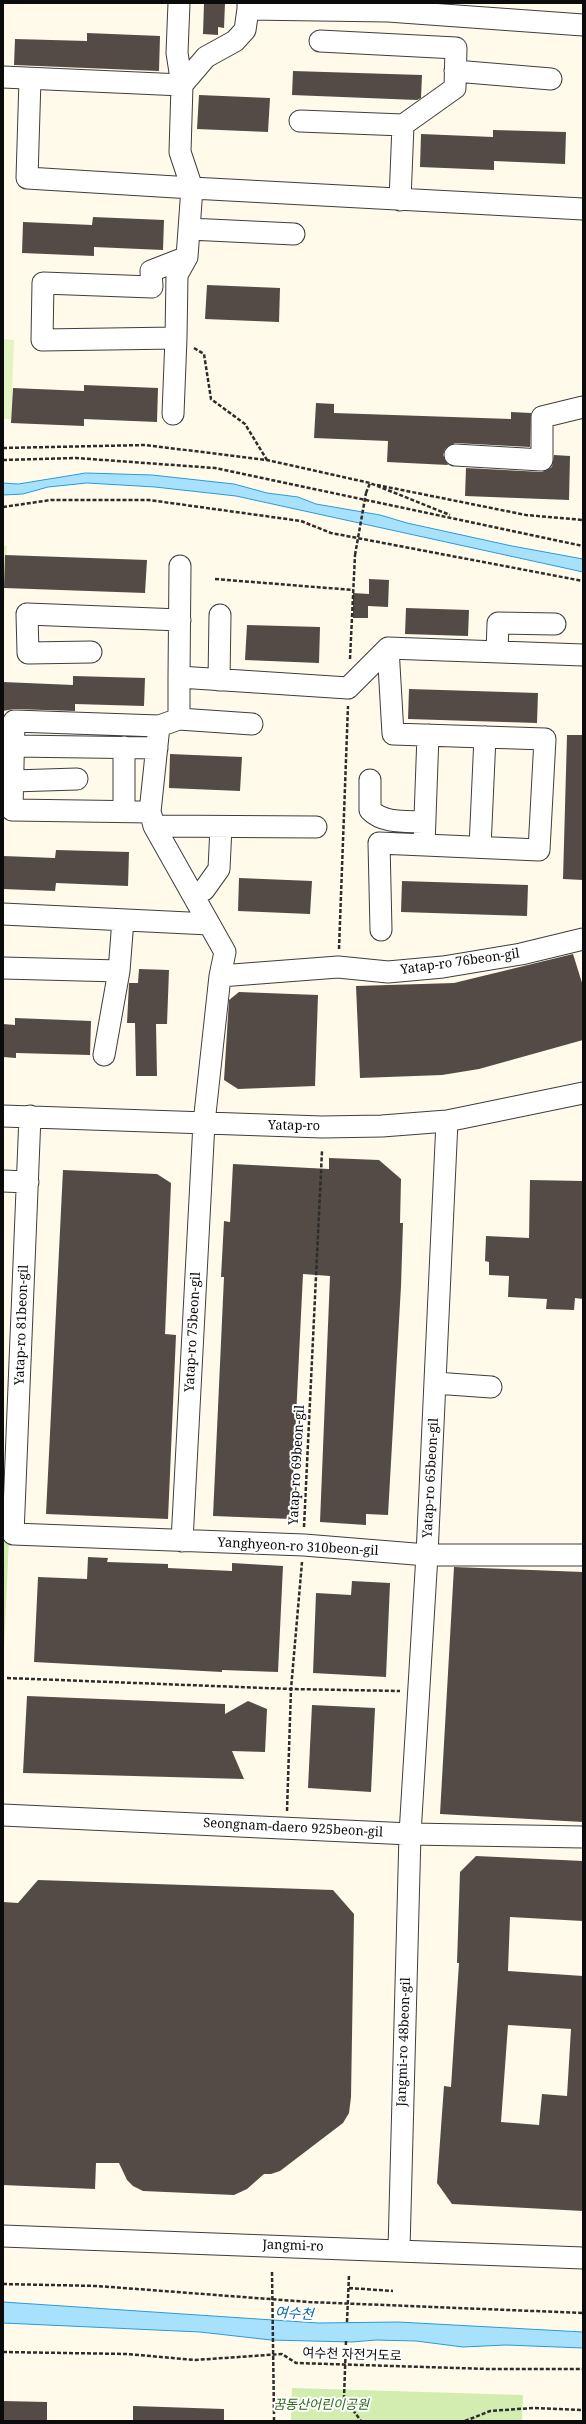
<!DOCTYPE html>
<meta charset="utf-8">
<style>
body{margin:0}
#map{position:relative;width:586px;height:2424px;overflow:hidden;background:#fffae9;font-family:"Noto Serif",serif}
canvas{display:block}
.frame{position:absolute;inset:0;border:4px solid #0b0b0b;pointer-events:none}
</style>
<div id="map">
<canvas width="586" height="2424"></canvas>
<div class="frame"></div>
</div>
<script>
const c = document.querySelector('canvas').getContext('2d');
c.lineJoin = 'round';
function paint(path, color) { c.fillStyle = color; c.fill(path, 'evenodd'); }
function strokePath(path, color, width, dash) { c.strokeStyle = color; c.lineWidth = width; c.lineCap = dash ? 'butt' : 'round'; c.setLineDash(dash || []); c.stroke(path); }
function write(font, color, halo, rows, align = 'center') {
  c.font = font + ' "Noto Serif","Noto Sans KR",serif'; c.lineWidth = 4; c.setLineDash([]); c.textBaseline = 'middle'; c.strokeStyle = halo; c.fillStyle = color; for (const [text, x, y, turn = 0] of rows) {
    c.save(); c.translate(x, y); c.rotate((+turn || 0) * Math.PI / 180); c.textAlign = isNaN(turn) ? turn : align; if (halo) c.strokeText(text, 0, 0); c.fillText(text, 0, 0); c.restore();
  }
}
paint(new Path2D(`
 M3,1537H9L3,1672Z
 M292,2388L523,2395L522,2421H291Z`), '#d2edaf');
paint(new Path2D(`
 M3,339L14,340L11,419H3Z
 M3,545L7,546L3,631Z`), '#e4f3c2');
const water = new Path2D(`
 M86,473L152,475L234,484L267,493L298,497L316,504L380,515L407,523L512,546L583,559V572L236,496L155,487L87,483L48,487L23,494L3,495V483L18,484Z
 M3,2302L318,2323L398,2322L583,2332V2348L506,2345L463,2347L416,2341L376,2340L352,2342L271,2340L200,2332L3,2323Z`);
paint(water, '#a8e1fc');
strokePath(water, '#289bda', 1);
paint(new Path2D(`
 M204,3H225L224,28L218,27V35L203,34Z
 M87,33L160,36L159,71L14,65L15,39L87,41Z
 M293,71L422,75L421,98L417,100L292,95Z
 M199,95L270,98L268,132L197,129Z
 M493,130L566,132L565,164L494,161V170L420,167L421,134L493,137Z
 M93,217L164,220L163,250L94,247V256L22,253L23,222L92,225Z
 M207,285L280,288L279,322L205,319Z
 M84,385L158,388L157,422L84,419V426L11,423L13,388L84,391Z
 M316,403L334,404V413L511,419V412L531,413L530,447L455,443L445,449L443,455L448,465L387,462L388,441L314,438Z
 M554,455L570,456L569,500L465,496L466,468L542,472L552,467Z
 M5,555L147,560L145,593L4,588Z
 M369,579L389,580L388,607L368,606V618H353V593L369,594Z
 M406,608L469,610L468,636L405,634Z
 M247,625L320,627L319,663L245,660Z
 M73,676L145,678L144,706L75,704V711L14,709L3,711V682L73,685Z
 M409,689L538,693L537,723L408,719Z
 M567,735H583V880L563,879Z
 M170,754L242,757L240,791L169,788Z
 M56,850L129,852L128,886L56,883L55,891L3,889V856L55,858Z
 M239,878L312,881L310,914L238,911Z
 M402,881L528,885L527,916L401,912Z
 M573,954L583,986V1040L479,1069L442,1075L360,1078L356,986L454,983Z
 M139,969L169,970L167,1024H156L157,1076H136L135,1023H127L129,983H138Z
 M239,992L318,995L315,1086L238,1089L224,1080L229,1000Z
 M15,1018L91,1021L90,1055L16,1053V1058L3,1057V1024L15,1025Z
 M329,1158L379,1160L401,1179L400,1223H403L401,1286L388,1515L366,1514V1525L320,1522L330,1276L303,1274L291,1519L213,1516L224,1277H221L224,1221L230,1222L233,1164L329,1169Z
 M63,1170L157,1174L171,1183L165,1334L176,1335L168,1519L46,1514Z
 M530,1180L583,1181V1299L575,1298L574,1310L546,1309L547,1299L508,1297L509,1276L489,1275V1262L485,1261L486,1236L529,1238Z
 M88,1557L108,1558L107,1562L168,1564V1568L232,1571V1563L283,1566L278,1672L222,1670V1672L34,1662L38,1577L87,1579Z
 M454,1567L583,1572V1822L440,1814Z
 M352,1581L390,1583L386,1677L313,1673L316,1593L351,1595Z
 M27,1696L225,1704V1714L248,1701L267,1709L265,1752L232,1751L244,1779L23,1773Z
 M312,1705L375,1708L371,1792L308,1788Z
 M476,1856L583,1861V1921L510,1917L508,1971L583,1976V2211L452,2204L437,2183L444,2086L451,2087L459,1963H457L460,1872ZM508,2025L571,2029L567,2096L542,2094L539,2125L501,2122Z
 M38,1880L333,1890L354,1914L351,2097L349,2113L343,2123L280,2171L271,2174H264L247,2189L234,2195L143,2191L133,2186L127,2180L119,2163H96L95,2189L3,2185V1902L18,1903Z
 M3,2401L47,2402V2421H3Z
 M133,2406L224,2409V2421H133Z`), '#554b46');
const minor = new Path2D(`
 M248,3V9L388,11L583,25
 M248,9L245,30L235,41L206,57L182,85L180,152L192,188L583,209
 M320,41L456,48L455,88L403,125
 M455,71L551,79
 M3,77L182,85L177,53L179,3
 M30,79L27,178L192,188L187,257L151,271L152,287L43,283L42,340L176,338L177,275L187,257
 M300,121L403,125L400,200
 M189,229L294,234
 M173,414L176,338
 M455,455L542,460V417L583,407
 M91,652L28,653L27,614L180,620
 M497,652L498,623L555,624
 M179,677L180,566
 M219,680L220,615
 M179,719L252,724
 M159,726L150,812L12,810L14,721L159,726L179,719V677L348,688L388,648L583,655
 M14,746L157,748
 M370,780V810C384,824 406,821 425,822
 M13,781L77,779
 M124,811V747
 M151,815L154,826L316,827
 M154,826L225,952L220,976L204,1123L182,1541
 M424,845L428,735
 M480,847L485,737
 M204,890L219,869L221,827
 M3,914L209,924
 M381,930L379,843L539,850L545,739L393,734L388,648
 M3,968L119,971L123,920
 M220,976L338,967L388,972L443,967L521,954L583,939
 M104,1055L119,971
 M3,1116L322,1127L382,1126L447,1121L583,1093
 M30,1116L13,1534L304,1545L427,1555H583
 M3,1181L28,1182
 M435,1383L491,1387
 M3,1815L410,1834L583,1837
 M3,2236L583,2258
 M399,2249L410,1834L427,1555L447,1121`);
strokePath(minor, '#3e3e3e', 23);
strokePath(new Path2D(`
 M194,348L204,354L211,399L245,424L267,460
 M3,448L145,445L267,460L370,483L450,515
 M3,460L76,458L215,468L583,546
 M377,485L526,515L583,520
 M366,493L370,483
 M3,507L51,500H149L301,521L331,533L583,581
 M215,579L353,590
 M350,659L355,555
 M339,949L348,706
 M304,1527L322,1151
 M7,1678L291,1689L400,1691
 M287,1811L291,1689L302,1562
 M3,2284L97,2286L309,2302L583,2313
 M349,2288L393,2291
 M347,2322L349,2275
 M346,2341L344,2398L361,2421
 M3,2352L127,2354L195,2360L282,2354L296,2363L488,2369H583
 M274,2421V2415
 M465,2421L490,2411L533,2408L583,2410`), '#2d2d2d', 2.5, [4, 2]);
strokePath(minor, '#fff', 21);
strokePath(new Path2D(`
 M355,555L366,493
 M272,2272L274,2415`), '#2d2d2d', 2.5, [4, 2]);
write('13px', '#0b0b0b', '#fff', [
 ["Yatap-ro 76beon-gil",460,962,-8],
 ["Yatap-ro",294,1126,1],
 ["Yatap-ro 81beon-gil",22,1325,-88],
 ["Yatap-ro 75beon-gil",193,1332,-87],
 ["Yatap-ro 69beon-gil",297,1465,-87],
 ["Yatap-ro 65beon-gil",431,1478,-87],
 ["Yanghyeon-ro 310beon-gil",298,1547,3],
 ["Seongnam-daero 925beon-gil",293,1828,3],
 ["Jangmi-ro 48beon-gil",404,2042,-88],
 ["Jangmi-ro",293,2246,2],
 ["여수천 자전거도로",352,2355,2]
]);
write('italic 13px', '#2b6816', '#fff', [
 ["꿈동산어린이공원",321,2405]
]);
write('italic 14px', '#0a6aa7', '#fff', [
 ["여수천",294,2314,4]
]);
</script>
